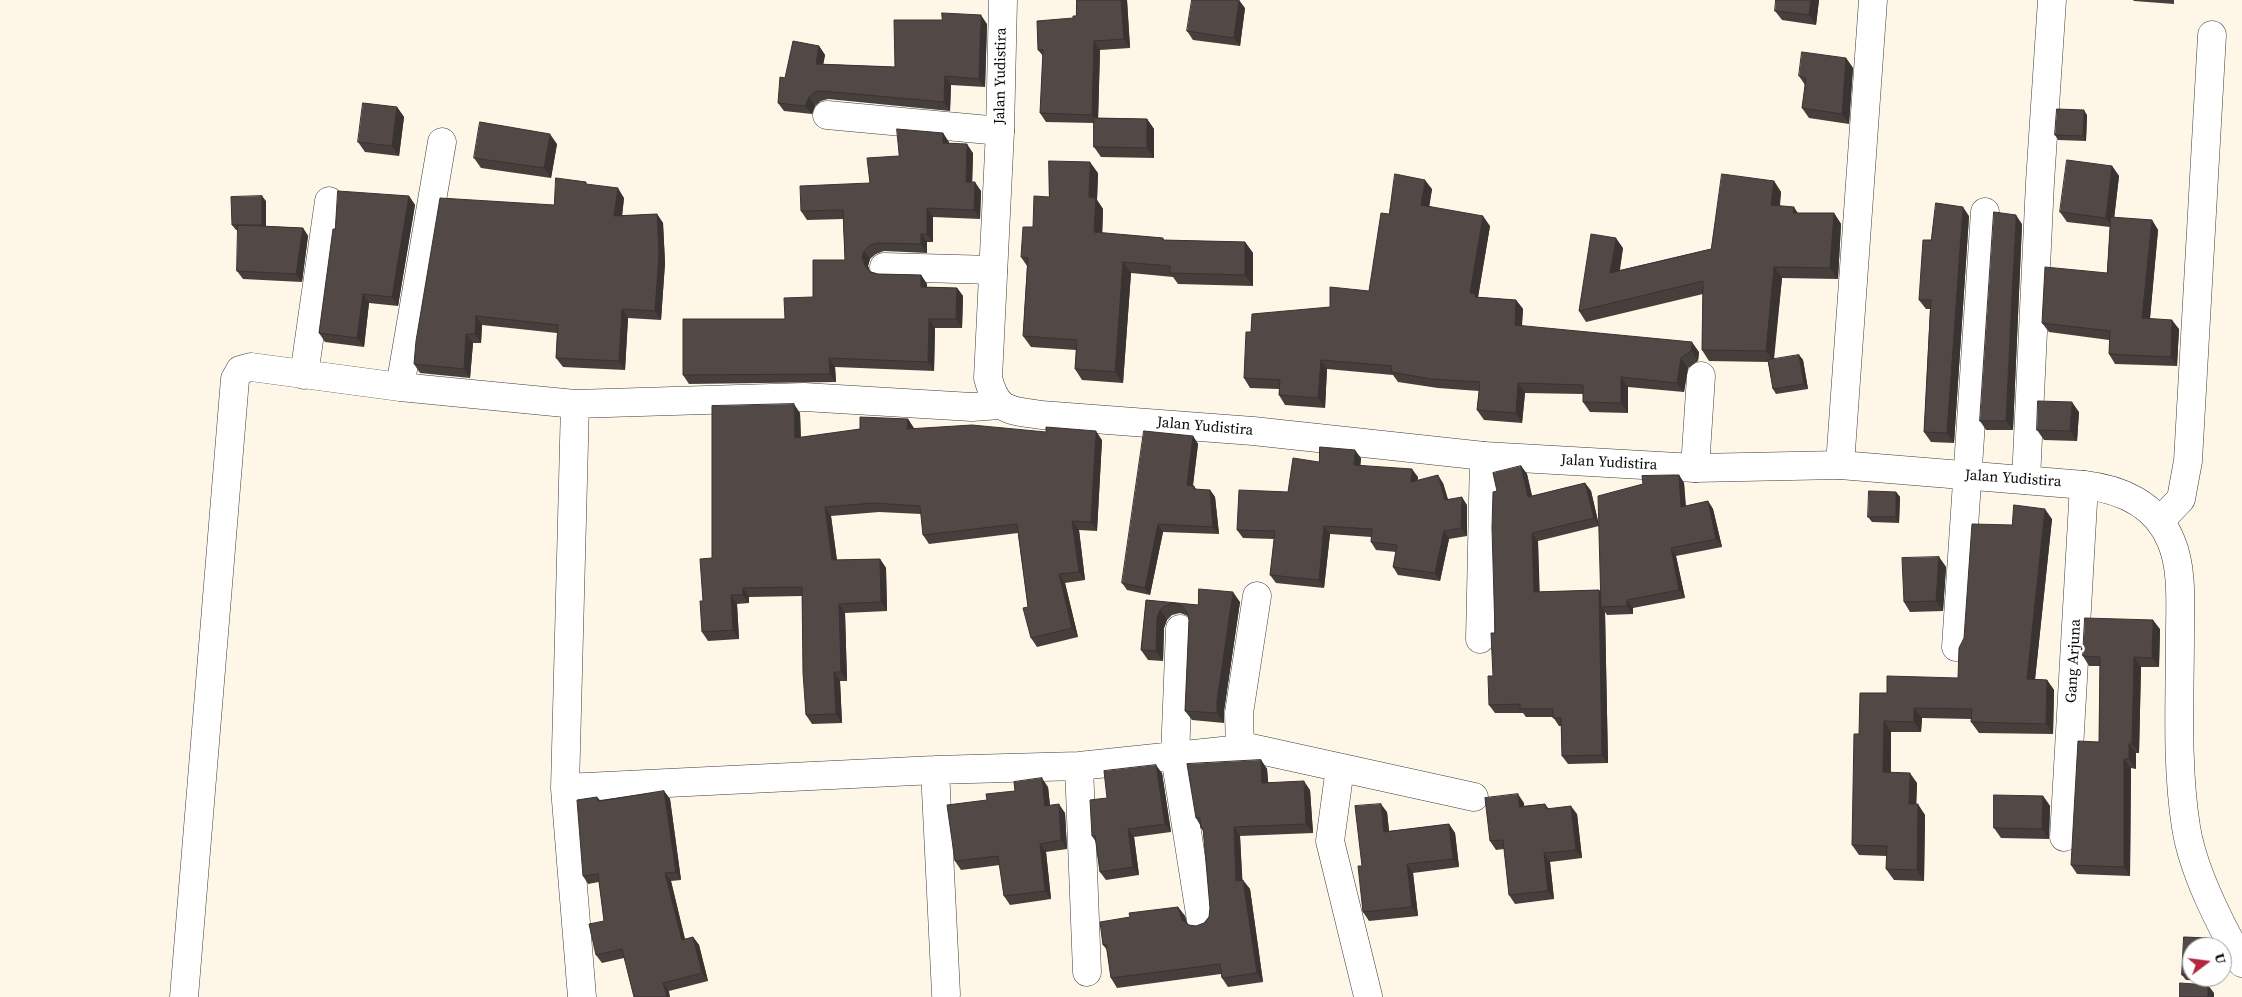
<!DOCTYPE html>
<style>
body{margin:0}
#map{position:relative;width:2242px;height:997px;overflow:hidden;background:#fef7e7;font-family:"Source Serif 4",serif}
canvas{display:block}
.north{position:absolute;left:2182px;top:937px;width:50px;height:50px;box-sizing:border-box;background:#fff;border:1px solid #9d9d9d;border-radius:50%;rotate:75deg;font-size:14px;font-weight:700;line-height:20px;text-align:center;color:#090909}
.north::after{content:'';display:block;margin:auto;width:18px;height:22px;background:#b3283e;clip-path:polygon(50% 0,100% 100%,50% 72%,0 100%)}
</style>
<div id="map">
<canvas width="2242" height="997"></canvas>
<div class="north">U</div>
</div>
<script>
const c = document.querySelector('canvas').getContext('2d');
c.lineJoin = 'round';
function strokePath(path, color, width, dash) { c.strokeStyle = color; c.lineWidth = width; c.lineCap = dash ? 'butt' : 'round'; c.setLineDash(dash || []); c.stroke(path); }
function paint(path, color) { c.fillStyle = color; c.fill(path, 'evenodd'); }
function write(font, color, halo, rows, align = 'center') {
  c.font = font + ' "Source Serif 4",serif'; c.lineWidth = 5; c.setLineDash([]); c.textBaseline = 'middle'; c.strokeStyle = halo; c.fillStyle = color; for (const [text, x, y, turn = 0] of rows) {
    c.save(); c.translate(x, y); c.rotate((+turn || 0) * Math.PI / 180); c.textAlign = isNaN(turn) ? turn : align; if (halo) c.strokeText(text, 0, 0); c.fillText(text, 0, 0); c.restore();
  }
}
const minor = new Path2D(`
 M827,115L1000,131
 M884,267L993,270
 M304,375L329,201
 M400,387L442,142
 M575,404L565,788L935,770L1079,766L1251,748L1474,797
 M1840,465L1873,0
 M1695,468L1701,376
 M2026,480L2040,182L2052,0
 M2160,521L2181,499L2188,461L2212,35
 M1180,629L1175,756L1201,920
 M1480,639L1484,456
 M1956,647L1985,212
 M1240,749L1239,713L1257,596
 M1079,766L1087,972
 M1340,768L1330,841L1368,996
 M935,770L946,994
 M565,788L582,997
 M2064,837L2084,485
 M184,997L235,379L240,370L251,367L400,387L575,404L804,397L972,407L1000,405`);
const tertiary = new Path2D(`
 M1003,0L1000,131L988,378C997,412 1008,410 1041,415L1253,431L1484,456L1695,468L1840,465L2084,485C2120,489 2156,504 2171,541C2183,569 2180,605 2180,634C2180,698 2176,764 2186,827C2193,872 2220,924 2242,963`);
strokePath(minor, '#3c3c3c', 29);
strokePath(tertiary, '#3c3c3c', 29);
strokePath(minor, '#fff', 28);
strokePath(tertiary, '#fff', 28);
paint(new Path2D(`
 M1077,0H1127L1130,48L1100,50L1098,118L1147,119L1154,129V158L1101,157L1094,147V123L1046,122L1040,113L1043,56L1038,50L1076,16Z
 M1819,0L1816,25L1782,20L1775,11Z
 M2133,0H2174V4L2134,1Z
 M1245,8L1240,46L1193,40L1187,31Z
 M987,24L985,87L951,85L950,111L828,99L821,101L815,106L812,114L784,111L778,103L785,78L819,46L825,55L823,64L895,67Z
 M1846,58L1853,68L1849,124L1809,118L1802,108L1805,85L1799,76Z
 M397,107L404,117L399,156L365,152L358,142Z
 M2087,115L2086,141L2058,140L2055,135Z
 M943,133L949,143L973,153L972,182L981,191L980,219L933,217V242H927V253L884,251L876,254L870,259L868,266L870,271L878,274L921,275L927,284V287L957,288L963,296L962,328H935L934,371L835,367L836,382L689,384L683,375L785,319L813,297L845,260L843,219L807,220L801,211L870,183L899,156Z
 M557,144L551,178L481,168L474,158Z
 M2112,166L2119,176L2114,218L2152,220L2158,230L2150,319L2179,329L2177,366L2115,364L2109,354V340L2049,332L2042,323L2107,273L2110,227L2067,222L2060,212Z
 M1098,173L1097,200L1103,209L1102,233L1163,238L1164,240L1245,242L1253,253V286L1178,284L1173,277L1131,273L1123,383L1082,380L1075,369L1076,350L1031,347L1023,336L1027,266L1021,257L1033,227L1049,197Z
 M1774,181L1781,192L1780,206L1797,213H1834L1841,224L1838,279L1782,278L1774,360L1799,355L1803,360L1808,389L1776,394L1773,389L1768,362L1709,361L1702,350L1703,294L1586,322L1579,311L1623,248L1620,270L1711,249Z
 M588,185L624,198L622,216L657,214L663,223L665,263L661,320L628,318L625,370L563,367L556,358L557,333L482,325L481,343H473L470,378L420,373L414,364L554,205Z
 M1432,189L1429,206L1490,226L1478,297L1516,300L1523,309L1522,326L1699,352L1698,361L1688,368L1684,392L1628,387V413L1590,412L1583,402V394L1525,393L1522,423L1484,420L1477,410L1479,391L1438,388L1398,382L1393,375L1327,369L1325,408L1285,405L1279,395V389L1250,388L1244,378L1251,332L1330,307L1369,291L1389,214Z
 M409,196L415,205L398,306L369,303L364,347L325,342L319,333L335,229Z
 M266,201V226L303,228L308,236L302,282L243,279L237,271L238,230H236L232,225Z
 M1969,216L1954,443L1931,442L1924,432L1930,309H1926L1919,300L1931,240Z
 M2022,224L2013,430H1986L1980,421Z
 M2079,412L2077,441L2044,440L2037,430Z
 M800,413L801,438L860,429L908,419L914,429L1102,440L1097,531L1079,530L1085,580L1065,583L1078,637L1037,647L1031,638L1028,607L1018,533L929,544L923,535L921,514L879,512L831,516L837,560L880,559L886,568L887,611L845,613L847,681H840L842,723L812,724L806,715L802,596L749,597V603L737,604L739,639L708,641L702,632L703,601L712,558Z
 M1193,436L1198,444L1193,485L1197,490H1210L1215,497L1219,534L1163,532L1150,595L1127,590L1122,583Z
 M1361,458L1360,465L1418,477L1417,480L1443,483L1448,499L1467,505V536L1449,539L1440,581L1398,575L1393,567L1396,552L1376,550L1371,542V537L1330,534L1324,588L1276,583L1270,575L1274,539L1243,538L1237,530L1288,492L1319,462Z
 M1521,466L1527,474L1532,496L1585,483L1591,491L1599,525L1679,475L1684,483L1686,506L1708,501L1713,509L1722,547L1676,556L1685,598L1633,608V614L1607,615L1605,612L1608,763L1568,764L1562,756L1561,726H1559L1553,717H1526L1523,713H1495L1489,705L1493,676L1495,633L1497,491ZM1599,526L1601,593L1599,590L1539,592L1538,541Z
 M1896,492L1900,497L1899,523L1872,522L1868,517Z
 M2052,519L2035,679L2047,680L2054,690L2053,734L1979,733L1971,722V719L1922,718L1921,732H1891V772L1917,783L1916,804L1925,815L1924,881L1894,880L1886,869L1887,856L1859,855L1852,845L1859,734L1887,693L1958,678L1964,638L2012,525Z
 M1939,557L1946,567L1943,611L1910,612L1904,602Z
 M1146,600L1198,605L1240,602L1224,711V723L1192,720L1185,711L1189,620L1188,616L1180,613L1172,615L1167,620L1164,628L1163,661L1148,660L1141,650Z
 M2160,629L2159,667H2141L2139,753H2136V769L2131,768L2130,876L2077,874L2071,865L2099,742L2100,666H2089L2083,656Z
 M1261,760L1267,769L1268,782L1310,790L1313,833L1240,836L1242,880L1250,889L1263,982L1228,987L1222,978L1221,974L1117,988L1111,978L1107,950L1103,945L1130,917L1178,907L1185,916L1187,924L1189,925L1196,926L1204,923L1209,917L1210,908L1204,832L1201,828L1200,825L1196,818Z
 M1162,773L1171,832L1134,837L1139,875L1106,880L1100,872L1096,842L1092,836L1107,798Z
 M1048,787L1050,806L1065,813L1067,849L1046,852L1051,899L1010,905L1004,896L1000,865L961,870L955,861L987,800Z
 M664,791L670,799L681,880L671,881L685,939L693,937L699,945L708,981L669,991L624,958L602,963L596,955L604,921L599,882L588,884L583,876L597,797L600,800Z
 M2043,796L2050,806L2049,839L2001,838L1994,828Z
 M1524,803V806L1545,804L1549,809L1577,814L1582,858L1550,862L1554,899L1515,904L1509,895L1504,849L1496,850L1490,841Z
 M1387,812L1389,831L1449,824L1455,833L1459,867L1413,873L1418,916L1369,921L1363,912L1362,866Z
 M2184,937L2207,938L2211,943V947H2192V977H2210V981L2186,980L2182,975Z`), '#473f3c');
paint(new Path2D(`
 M1121,0H1127L1130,48L1124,39Z
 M1239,0L1245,8L1240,46L1234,38Z
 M1811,0H1819L1816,25L1809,15Z
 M981,15L987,24L985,87L979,79Z
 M1094,41L1100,50L1098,123L1092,115Z
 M819,46L825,55L822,72L816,64Z
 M1846,58L1853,68L1849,124L1842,114Z
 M945,76L951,85L950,111L944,102Z
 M809,97L815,106L812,114L805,106Z
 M397,107L404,117L399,156L392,146Z
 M2084,110L2087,115L2086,141L2083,136Z
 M1147,119L1154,129V158L1147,148Z
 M943,133L949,142V151L943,143Z
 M550,134L557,144L551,178L544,168Z
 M967,144L973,153L972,190L966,182Z
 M1090,162L1098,173L1097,200L1103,209L1102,243L1094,232L1089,197Z
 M2112,166L2119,176L2113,228L2106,218Z
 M1425,180L1432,189L1428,215L1421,205Z
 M1774,181L1781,192L1778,216L1771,205Z
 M975,182L981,191L980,219L974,210Z
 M618,188L624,198L621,225L614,216Z
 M262,196L266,201V230L262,225Z
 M409,196L415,205L398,306L392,297Z
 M1794,207L1801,218L1793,213Z
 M1963,207L1969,216L1954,443L1947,433Z
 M927,208L933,217V242L927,234Z
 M1834,213L1841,224L1838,279L1830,268Z
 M657,214L663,223L665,263L661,320L655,311Z
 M2016,215L2022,224L2013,430L2006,421Z
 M1483,216L1490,226L1478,297L1482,304L1470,293Z
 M2152,220L2158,230L2149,328L2142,318Z
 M303,228L308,236L302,282L296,274Z
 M921,234L927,242V253L921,244Z
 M1616,238L1623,248L1617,283L1610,273Z
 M1245,242L1253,253V286L1245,275Z
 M864,251L870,259L868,266L871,275L865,266L862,257Z
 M1123,262L1131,273L1123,383L1115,372Z
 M1774,267L1782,278L1773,362L1766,351Z
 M921,275L927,284V296L921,287Z
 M957,288L963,296L962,328L956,319Z
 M363,294L369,303L364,347L357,338Z
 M1516,300L1523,309L1521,335L1515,325Z
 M622,309L628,318L625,370L619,361Z
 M476,316L482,325L481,343L475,334Z
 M929,319L935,328L934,371L928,362Z
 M2172,320L2179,329L2177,366L2171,357Z
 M466,334L473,343L470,378L464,369Z
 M1692,342L1699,352L1698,361L1691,351Z
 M1799,355L1803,360L1808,389L1804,384Z
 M829,358L835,367L836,382L830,374Z
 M1681,358L1688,368L1684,392L1677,383Z
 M1321,360L1327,369L1325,408L1318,398Z
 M1621,377L1628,387V413L1621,403Z
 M1518,383L1525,393L1522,423L1516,413Z
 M2072,402L2079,412L2077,441L2070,431Z
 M794,404L800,413L801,447L795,438Z
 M908,419L914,428L913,438L907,429Z
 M1096,431L1102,440L1097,531L1091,522Z
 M1193,436L1198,444L1192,493L1187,485Z
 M1355,450L1361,458L1360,473L1354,465Z
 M1521,466L1527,474L1534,505L1528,497Z
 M1412,469L1418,477L1417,490L1411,482Z
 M1438,475L1443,483L1450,508L1445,500Z
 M1679,475L1684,483L1686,515L1681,507Z
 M1585,483L1591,491L1599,526L1594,518Z
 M1210,490L1215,497L1219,534L1213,527Z
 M1896,492L1900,497L1899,523L1896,517Z
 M1462,497L1467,505V536L1461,528Z
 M1708,501L1713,509L1722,547L1716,539Z
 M825,507L831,516L838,569L832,560Z
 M2045,509L2052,519L2034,689L2027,679Z
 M1072,521L1079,530L1085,580L1079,572Z
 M1158,524L1163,532L1150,595L1145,588Z
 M1324,526L1330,534L1324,588L1319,580Z
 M1444,531L1449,539L1440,581L1435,573Z
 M1532,533L1538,541L1540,600L1534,592Z
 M1671,548L1676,556L1685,598L1679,590Z
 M1939,557L1946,567L1943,611L1936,601Z
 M880,559L886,568L887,611L881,602Z
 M1059,574L1065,583L1078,637L1072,628Z
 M743,588L749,597V603L743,595Z
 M1599,590L1605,598L1601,607L1605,612L1608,763L1602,755Z
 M1233,592L1240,602L1224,711V723L1217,713V701Z
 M731,595L737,604L739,639L733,630Z
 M1627,600L1633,608V614L1627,606Z
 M839,604L845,613L847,681L841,672Z
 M1160,610L1167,620L1164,628L1163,661L1156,651L1157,618Z
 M2153,620L2160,629L2159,667L2152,658Z
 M2134,657L2141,667L2139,753L2132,744Z
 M834,672L840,681L842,723L836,714Z
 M2047,680L2054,690L2053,734L2046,724Z
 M1914,708L1922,718L1921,732L1914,722Z
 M1884,721L1891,732L1890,783L1883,772Z
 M2129,744L2136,753V769L2129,759Z
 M2124,759L2131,768L2130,876L2124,867Z
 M1261,760L1267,769L1269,792L1262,783Z
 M1156,765L1162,773L1171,832L1165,824Z
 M1910,773L1917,783L1916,815L1909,804Z
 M1042,778L1048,787L1051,815L1045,806Z
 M1304,781L1310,790L1313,833L1306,824Z
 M664,791L670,799L681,880L676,872Z
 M1518,794L1524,803L1525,816L1519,807Z
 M2043,796L2050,806L2049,839L2042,829Z
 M1059,804L1065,813L1067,849L1061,840Z
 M1381,804L1387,812L1390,840L1384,832Z
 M1918,804L1925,815L1924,881L1917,870Z
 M1571,806L1577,814L1582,858L1576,850Z
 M1449,824L1455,833L1459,867L1453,859Z
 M1234,827L1240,836L1243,890L1236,881Z
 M1128,829L1134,837L1139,875L1133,867Z
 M1040,844L1046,852L1051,899L1045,891Z
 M1544,853L1550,862L1554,899L1548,891Z
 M1407,864L1413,873L1418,916L1412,907Z
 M665,873L671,881L687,948L682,940Z
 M1243,880L1250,889L1263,982L1257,973Z
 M1178,907L1185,916L1189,929L1182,920Z
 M693,937L699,945L708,981L702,973Z
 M2207,938L2211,943V947H2207Z
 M663,983L669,991L670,997H667Z
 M2208,985L2214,993V997H2208Z`), '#393331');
const building = new Path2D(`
 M1077,0H1121L1124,39L1094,41L1092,115L1040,113L1043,50H1038L1037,21L1073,18V16H1076Z
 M1192,0H1239L1234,38L1187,31Z
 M1776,0H1811L1809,15L1775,11Z
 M942,13L981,15L979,79L945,76L944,102L822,91L815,92L809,97L805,106L778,103L780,77L785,78L793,41L819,46L816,64L895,67L894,20H942Z
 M1802,52L1846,58L1842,114L1802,108L1806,78L1799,76Z
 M363,103L397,107L392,146L358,142Z
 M2057,109L2084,110L2083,136L2055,135Z
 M1094,118L1147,119V148L1094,147Z
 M480,122L550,134L544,168L474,158Z
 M897,129L943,133V143L967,144L966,182H975L974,210L927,208V234H921V244L878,243L870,245L864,251L862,257L865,266L870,272L878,274L921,275V287L957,288L956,319H929L928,362L829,358L830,374L683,375V319H785L784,298L813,297V260H845L843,210L801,211L800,186L870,183L867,158L899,156Z
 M2067,160L2112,166L2106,218L2060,212Z
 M1049,161L1090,162L1089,197L1096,198L1094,232L1163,238V240L1245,242V275L1170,273V266L1123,262L1115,372L1075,369L1077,340L1023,336L1028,258L1021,257L1023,227H1033L1034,196L1049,197Z
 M1395,174L1425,180L1421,205L1483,216L1470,293L1476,294L1475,297L1516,300L1515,325L1692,342L1691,351L1681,358L1677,383L1621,377V403L1583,402V385L1518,383L1516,413L1477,410L1480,382L1431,379L1391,372L1392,366L1321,360L1318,398L1279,395L1280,380L1244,378L1246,332H1251L1252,314L1330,307V287L1369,291L1381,213L1389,214Z
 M1722,174L1774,181L1771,205L1794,207L1793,213H1834L1830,268L1774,267L1766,351L1702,350L1703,281L1579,311L1591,234L1616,238L1610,273L1711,249Z
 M556,178L586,182V184L618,188L614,216L657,214L659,253L655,311L622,309L619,361L556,358L558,325L476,316L475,334H466L464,369L414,364L416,341L440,198L554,205Z
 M338,191L409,196L392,297L363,294L357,338L319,333L333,229H335Z
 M262,196V225H232L231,197Z
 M1936,203L1963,207L1947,433L1924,432L1931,300H1919L1923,240H1931Z
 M1994,212L2016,215L2006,421H1980Z
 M2111,217L2152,220L2142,318L2172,320L2171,357L2109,354L2110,331L2042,323L2045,267L2107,273Z
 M238,225L303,228L296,274L237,271Z
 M1799,355L1804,384L1773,389L1768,360Z
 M2038,401L2072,402L2070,431L2037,430Z
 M794,404L795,438L860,429V417L908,419L907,429L972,425L1046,432V427L1096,431L1091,522L1072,521L1079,572L1059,574L1072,628L1031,638L1023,608L1028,607L1017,524L923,535L920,506L873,503L825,507L832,560L880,559L881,602L839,604L841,672H834L836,714L806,715L803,673L802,587L743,588V595H731L733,630L702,632L700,601H703L700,559L712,558V406Z
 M1144,431L1193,436L1187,485L1194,486V489L1210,490L1213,527L1158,524L1145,588L1122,583Z
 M1320,447L1355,450L1354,465L1412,469L1411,482L1438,475L1445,500L1462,497L1461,528L1444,531L1435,573L1393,567L1397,545L1371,542L1372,529L1324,526L1319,580L1270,575L1275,531L1237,530L1239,490L1288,492L1293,458L1319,462Z
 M1521,466L1528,497L1585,483L1594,518L1532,533L1534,592L1599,590L1602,755L1562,756L1561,718H1553V709H1520V704L1489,705L1488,676H1493L1491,633H1495L1492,528L1493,492L1497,491L1493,473Z
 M1672,475H1679L1681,507L1708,501L1716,539L1671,548L1679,590L1627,600V606L1601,607L1598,496L1643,484L1642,476Z
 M1869,491L1896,492V517H1868Z
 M2014,505L2045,509L2027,679L2047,680L2046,724L1971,722L1972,709L1914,708V722L1884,721L1883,772L1910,773L1909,804H1918L1917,870L1886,869L1887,846L1852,845L1854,734H1859L1860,693H1887V676L1958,678L1959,648L1964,638L1972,524L2012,525Z
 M1939,557L1936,601L1904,602L1902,558Z
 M1199,589L1233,592L1217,701V713L1185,711L1189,620L1187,612L1182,606L1173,603L1165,606L1160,610L1157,618L1156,651L1141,650L1146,600L1198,605Z
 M2085,618L2153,620L2152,658L2134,657L2132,744H2129V759H2124V867L2071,865L2078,741L2099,742L2100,657L2083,656Z
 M1261,760L1262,783L1304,781L1306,824L1234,827L1236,881L1243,880L1257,973L1222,978L1220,964L1111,978L1106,944L1103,945L1100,922L1130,917L1129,913L1178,907L1182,920L1189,925L1196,926L1204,923L1209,917L1210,908L1203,828H1201L1200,818H1196L1187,764Z
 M1156,765L1165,824L1128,829L1133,867L1100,872L1095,836H1092L1090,800L1107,798L1104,771Z
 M1042,778L1045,806L1059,804L1061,840L1040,844L1045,891L1004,896L998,856L955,861L947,805L987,800L986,794L1015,791L1014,782Z
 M664,791L676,872L665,873L682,940L693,937L702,973L663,983L667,997H634L622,949L596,955L589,924L604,921L598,874L583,876L577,800L597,797L598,801Z
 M1518,794L1519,807L1545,804L1546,809L1571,806L1576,850L1544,853L1548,891L1509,895L1503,840L1490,841L1485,798Z
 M1994,795L2043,796L2042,829L1994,828Z
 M1381,804L1384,832L1449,824L1453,859L1407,864L1412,907L1363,912L1358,866H1362L1355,806Z
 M2184,937L2207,938V947H2192V975H2182Z
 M2180,983L2208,985V997H2180Z`);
paint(building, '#524946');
strokePath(building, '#393331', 1);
write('15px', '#090909', '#fff', [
 ["Jalan Yudistira",1001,76,-89],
 ["Jalan Yudistira",1205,427,5],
 ["Jalan Yudistira",1609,463,3],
 ["Jalan Yudistira",2013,479,4],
 ["Gang Arjuna",2074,661,-87]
]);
</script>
